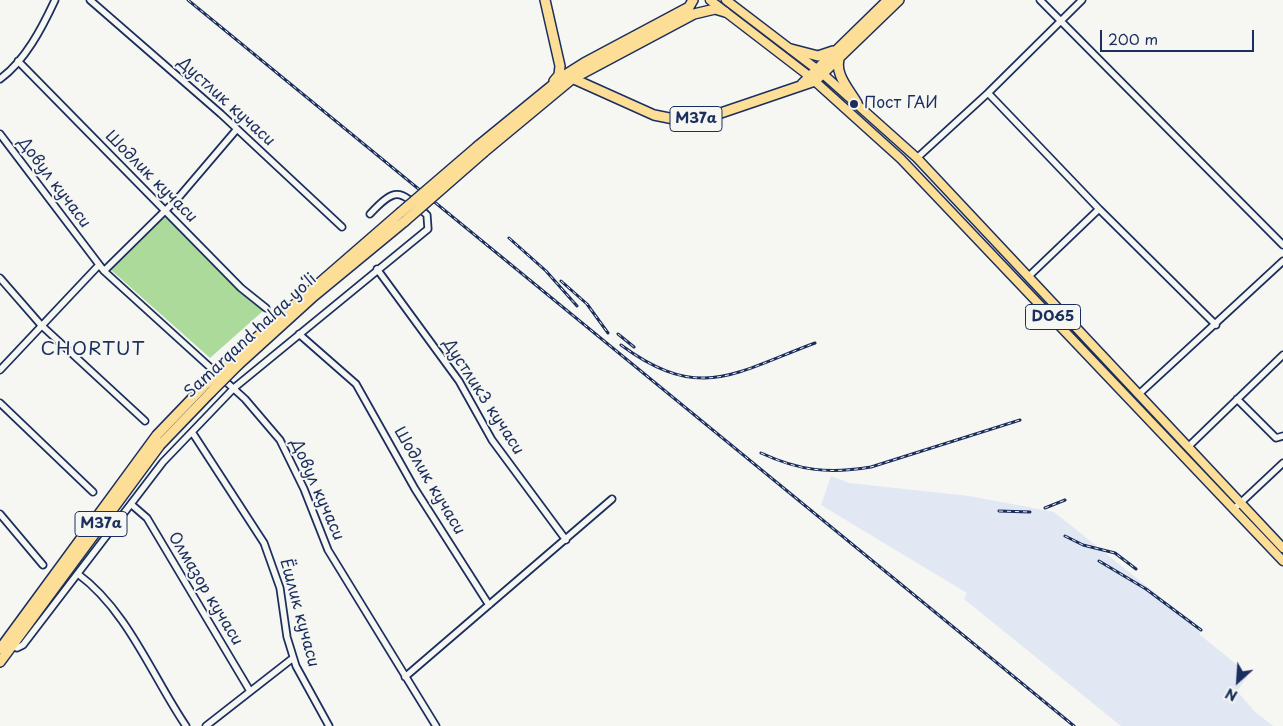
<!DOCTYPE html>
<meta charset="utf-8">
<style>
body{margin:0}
#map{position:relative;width:1283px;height:726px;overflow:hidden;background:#f6f6f2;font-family:"Playpen Sans",sans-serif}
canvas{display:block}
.north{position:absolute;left:1213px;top:656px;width:50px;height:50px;-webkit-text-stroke:4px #f6f6f2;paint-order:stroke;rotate:206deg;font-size:14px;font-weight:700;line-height:20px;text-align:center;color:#1b2f5e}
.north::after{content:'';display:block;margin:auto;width:18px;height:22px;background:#1b2f5e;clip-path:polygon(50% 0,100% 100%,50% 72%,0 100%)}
.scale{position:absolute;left:1100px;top:30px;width:154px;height:22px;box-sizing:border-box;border:2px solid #1b2f5e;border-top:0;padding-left:6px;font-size:15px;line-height:18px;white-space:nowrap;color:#1b2f5e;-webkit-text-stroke:4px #f6f6f2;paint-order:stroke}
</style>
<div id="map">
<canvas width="1283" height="726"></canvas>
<div class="north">N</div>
<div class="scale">200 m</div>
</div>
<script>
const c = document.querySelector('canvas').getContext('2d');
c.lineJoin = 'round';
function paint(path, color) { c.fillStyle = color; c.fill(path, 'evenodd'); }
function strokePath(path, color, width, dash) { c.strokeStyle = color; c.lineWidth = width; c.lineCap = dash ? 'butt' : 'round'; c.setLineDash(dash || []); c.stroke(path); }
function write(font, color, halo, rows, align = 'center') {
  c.font = font + ' "Playpen Sans",sans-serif'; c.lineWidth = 4; c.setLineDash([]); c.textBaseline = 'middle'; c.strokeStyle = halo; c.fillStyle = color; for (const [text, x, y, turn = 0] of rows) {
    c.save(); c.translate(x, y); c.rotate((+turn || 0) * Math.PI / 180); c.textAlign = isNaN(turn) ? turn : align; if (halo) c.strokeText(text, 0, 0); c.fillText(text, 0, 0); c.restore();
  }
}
paint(new Path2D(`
 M831,476L849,483L969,496L1054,512L1199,628L1200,635L1246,672L1247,677L1237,691L1254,711L1273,726H1121L964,599L967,593L821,505Z`), '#e1e8f3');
paint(new Path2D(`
 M163,214L263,311L210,358L110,269Z`), '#abda9a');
const minor = new Path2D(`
 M90,0L221,114L342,227
 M1040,0L1283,245
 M18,61L241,288L266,308
 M0,79C25,61 42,28 55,0
 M988,93L1099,209L1216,325
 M0,134L104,271L245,399L280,440L304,489L328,550L436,726
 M917,158L988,93L1082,0
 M377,269L459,381L492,440L566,540
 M104,271L179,197L237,129
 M1028,277L1099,209
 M0,278L41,325L145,421
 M299,334L356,384L415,489L489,605
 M0,370L99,265
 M1139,394L1283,261
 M1237,399L1276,438L1283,436
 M0,403L93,492
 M192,432L264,543L280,588L287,637L296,666L329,726
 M1188,447L1283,355
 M132,505L147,518L250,691
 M1234,509L1283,463
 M0,514L43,565
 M78,574C128,611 152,676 186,726
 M12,646L17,648L23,645L163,462L234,388L428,229L427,215C400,191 397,185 370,214
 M405,677L612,499
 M206,726L293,658`);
const major = new Path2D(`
 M710,0L809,76L901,159L1283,561
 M726,0L823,74L917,158L1283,548`);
const highway = new Path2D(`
 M545,0L560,66L559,75L554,81
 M791,49L818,56L833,51
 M840,56C833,73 849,89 857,103
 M565,75L654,115L679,120L712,116L815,81L899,0
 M802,84L888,0
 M478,146L565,75L584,63L689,7L693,0
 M484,152L572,79L694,14L715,9L725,12
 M232,359L400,213
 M238,365L314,296L405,221
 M0,649L157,435L206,384
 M0,662L160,445L211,392`);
strokePath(minor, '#1b2f5e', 9);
strokePath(major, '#1b2f5e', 11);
strokePath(highway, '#1b2f5e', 12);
strokePath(minor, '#f6f6f2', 5.5);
strokePath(major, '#fdde96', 8);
strokePath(highway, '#fdde96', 9);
const rail = new Path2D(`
 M188,0L1074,726
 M509,238L546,271L577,306
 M561,281L587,304L608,333
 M618,334L634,347
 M621,345C700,403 734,373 815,343
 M761,453C800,471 829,474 871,467L1020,420
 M1045,508L1065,500
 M999,511L1030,512
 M1065,536L1083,545L1115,553L1136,569
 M1099,561L1146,589L1201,630`);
strokePath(rail, '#1b2f5e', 3);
strokePath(rail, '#f6f6f2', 1, [4]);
const highwayBridge = new Path2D(`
 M400,213L478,146
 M405,221L484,152
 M206,384L232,359
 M211,392L238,365`);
strokePath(highwayBridge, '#1b2f5e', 12, []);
strokePath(highwayBridge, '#fdde96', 9);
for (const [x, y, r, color] of [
 [854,104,5,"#1b2f5e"]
]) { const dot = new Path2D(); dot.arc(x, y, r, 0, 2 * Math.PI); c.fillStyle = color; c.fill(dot); strokePath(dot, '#f6f6f2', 2); }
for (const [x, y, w] of [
 [696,119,52],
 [1053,317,55],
 [101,524,52]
]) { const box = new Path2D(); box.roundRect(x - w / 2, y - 12.5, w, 25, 4); c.fillStyle = '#f6f6f2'; c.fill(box); strokePath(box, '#1b2f5e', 1); }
write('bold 15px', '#1b2f5e', null, [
 ["M37a",696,119],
 ["D065",1053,317],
 ["M37a",101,524]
]);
write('16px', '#1b2f5e', '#f6f6f2', [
 ["Дустлик кучаси",226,102,42],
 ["Шодлик кучаси",151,177,45],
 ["Довул кучаси",54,183,53],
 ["Samarqand halqa yoʻli",251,336,-43],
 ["Дустлик3 кучаси",483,397,57],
 ["Шодлик кучаси",429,481,59],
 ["Довул кучаси",317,490,66],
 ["Олмазор кучаси",205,589,59],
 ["Ёшлик кучаси",299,613,75]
]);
write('16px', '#1b2f5e', '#f6f6f2', [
 ["Пост ГАИ",864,104]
], 'left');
c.letterSpacing = '1px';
write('19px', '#1b2f5e', '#f6f6f2', [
 ["CHORTUT",93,350]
]);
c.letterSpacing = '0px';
</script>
